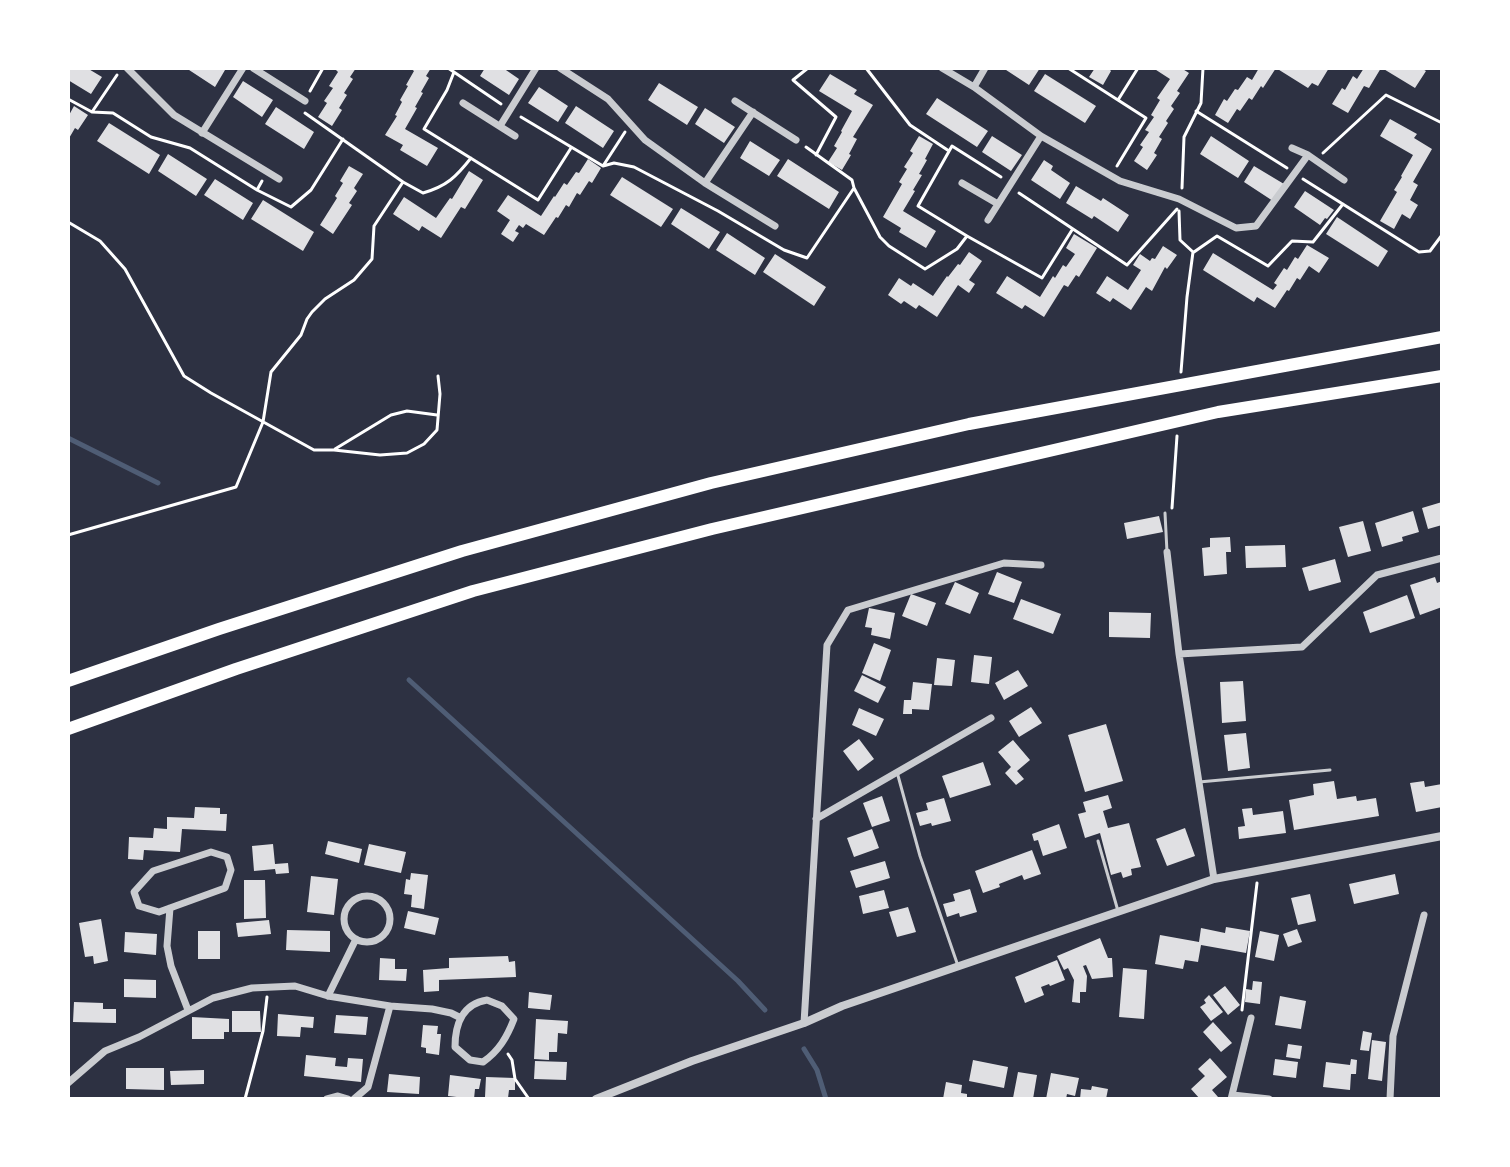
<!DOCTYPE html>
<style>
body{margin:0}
#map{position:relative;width:1510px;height:1167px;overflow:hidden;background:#2d3142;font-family:Signika,sans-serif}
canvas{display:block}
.frame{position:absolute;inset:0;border:70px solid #fff;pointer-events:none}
</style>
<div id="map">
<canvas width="1510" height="1167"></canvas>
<div class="frame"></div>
</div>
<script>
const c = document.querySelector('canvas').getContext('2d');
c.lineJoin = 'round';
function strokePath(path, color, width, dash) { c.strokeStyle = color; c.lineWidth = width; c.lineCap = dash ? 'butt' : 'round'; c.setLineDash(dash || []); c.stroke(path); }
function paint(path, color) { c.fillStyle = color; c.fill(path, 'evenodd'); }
strokePath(new Path2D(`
 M68,438L158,483
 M409,680L738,981L765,1010
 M804,1049L817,1070L826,1099`), '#4f5d75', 5);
paint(new Path2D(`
 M68,68H87L102,77L91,94L68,80Z
 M186,68H222L225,70L215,87Z
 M337,68H356L350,77L353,79L344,93L347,95L339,108L342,110L332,126L318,117L327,103L324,101L333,88L329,86L338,72L336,70Z
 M410,68H431L426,76L429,78L421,92L423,93L415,107L417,108L405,129L438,148L427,166L400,150L403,145L385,135L397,116L395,115L402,102L400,100L408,86L406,85L414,71Z
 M485,68H503L519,79L509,95L480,76Z
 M1003,68H1040L1029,85Z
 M1095,68H1109V69L1111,71L1103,85L1089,77Z
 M1153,68H1181L1189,73L1177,91L1180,93L1171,106L1174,109L1166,121L1168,123L1159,137L1162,139L1154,153L1157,155L1147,170L1134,161L1143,147L1140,145L1149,132L1145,130L1154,117L1151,115L1160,100L1157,98L1170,79Z
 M1259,68H1276L1263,88L1261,86L1252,100L1249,98L1240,111L1237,109L1228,123L1215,115L1224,99L1227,101L1235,89L1238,90L1247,77L1252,80Z
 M1276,68H1329L1318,86L1312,83L1308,88Z
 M1364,68H1381L1369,88L1364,86L1348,113L1332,104L1342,88L1345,90L1353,76L1357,79Z
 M1382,68H1421L1426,71L1415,88Z
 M830,74L857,90L854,94L873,105L853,137L857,139L849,154L851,155L842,170L828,162L837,148L834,146L842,132L841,131L852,111L819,91Z
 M1045,74L1096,106L1085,123L1034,91Z
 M243,81L273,100L262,117L233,97Z
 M659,83L698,107L687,125L648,100Z
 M539,87L568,106L558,122L528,103Z
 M937,98L988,131L977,147L926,114Z
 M74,106L88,115L78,130L75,128L68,140V117Z
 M576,106L614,131L603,148L565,123Z
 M276,107L314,132L304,149L265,124Z
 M705,108L735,127L724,143L695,124Z
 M1390,119L1417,134L1414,138L1432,149L1413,182L1418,185L1410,200L1418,205L1410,219L1402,214L1394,229L1380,221L1397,192L1394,190L1402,177L1401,176L1413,155L1380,136Z
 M109,123L160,155L149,174L97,141Z
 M919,136L933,144L925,159L927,160L919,174L922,175L913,190L915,191L903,211L936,231L926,248L899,232L901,228L883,217L902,184L899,182L907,169L904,167L913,153L910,151Z
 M992,136L1022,155L1011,171L982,152Z
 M1211,136L1249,161L1238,178L1200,154Z
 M750,141L780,160L769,176L740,158Z
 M168,154L207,179L196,196L158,171Z
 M588,159L601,168L592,183L589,181L580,195L577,193L569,207L566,205L558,218L556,217L544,235L526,224L523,228L519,225L515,231L519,233L513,242L501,234L510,220L497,211L508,195L541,216L554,196L555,197L564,183L567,185L576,172L579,173Z
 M788,159L839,192L829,209L777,176Z
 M1044,160L1053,166L1051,170L1070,183L1060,199L1031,180Z
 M349,166L363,174L354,188L357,191L349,203L352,205L333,234L320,225L337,198L335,196L343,183L340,181Z
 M1254,166L1284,184L1273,201L1244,182Z
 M469,171L483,180L465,209L461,207L441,238L422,226L419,231L393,214L404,197L436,218L450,198L452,199Z
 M622,177L673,209L661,227L610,195Z
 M215,179L253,203L243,220L204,195Z
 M1076,186L1101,201L1103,198L1129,215L1118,232L1094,216L1092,219L1066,203Z
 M1305,191L1334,210L1327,219L1325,218L1320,225L1294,207Z
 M263,200L314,232L303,251L251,219Z
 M681,208L720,232L709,249L671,224Z
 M1337,217L1388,251L1378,267L1326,234Z
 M727,233L765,258L755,275L716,250Z
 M1074,234L1097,248L1079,277L1076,275L1068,287L1064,285L1044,317L1025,305L1022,309L996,293L1007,276L1040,297L1053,276L1055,278L1063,265L1066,267L1075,254L1066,248Z
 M1307,245L1329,258L1319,273L1309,266L1300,280L1297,278L1289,291L1287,290L1275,308L1257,297L1254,302L1203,270L1213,253L1273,290L1277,285L1274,283L1284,268L1287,270L1295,257L1298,259Z
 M1163,246L1177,255L1167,269L1165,267L1152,291L1146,287L1131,310L1113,298L1110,302L1096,293L1107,276L1128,290L1141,270L1133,265L1140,254L1150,261L1152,258L1155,259Z
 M969,252L982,261L969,280L975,284L969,293L958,285L937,317L919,305L916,309L904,301L901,304L888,295L899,278L911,286L913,283L933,296L947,276L948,277L958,264L960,265Z
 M775,254L826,287L814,306L763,272Z
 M1442,502V525L1428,529L1422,508Z
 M1413,511L1419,532L1402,537L1403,541L1382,547L1375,523Z
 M1159,516L1163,532L1127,539L1124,523Z
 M1363,521L1371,551L1348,557L1339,527Z
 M1230,537L1231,552H1226L1227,574L1204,576L1202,548L1210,547V538Z
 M1285,545L1286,567L1246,568L1245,546Z
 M1335,559L1341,582L1309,591L1302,568Z
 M997,572L1022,582L1014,603L988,594Z
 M1435,577L1437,583L1442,581V607L1420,615L1410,585Z
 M955,582L979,593L970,614L945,604Z
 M911,594L936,603L927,626L902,616Z
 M1407,595L1415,618L1370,633L1363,612Z
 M1021,599L1061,614L1053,634L1013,619Z
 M869,608L895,613L890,639L871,635L872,628L865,627Z
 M1109,612L1151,613L1150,638L1109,637Z
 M874,643L891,650L880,681L862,673Z
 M974,655L992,657L989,684L971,682Z
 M937,658L955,660L952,686L934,685Z
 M1018,670L1028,686L1004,700L995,683Z
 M862,675L886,687L878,703L854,691Z
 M1243,681L1246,721L1222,723L1220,682Z
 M913,682L932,684L929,710L912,709V714H903L904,700H911Z
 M1031,707L1042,723L1019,737L1009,721Z
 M859,708L884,719L876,736L852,725Z
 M1106,724L1123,781L1085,792L1068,735Z
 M1246,733L1250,768L1228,771L1224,735Z
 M859,739L874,759L858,771L843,751Z
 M1013,740L1030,760L1017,771L1024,779L1016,785L1005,773L1011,767L998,752Z
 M983,762L991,785L950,798L942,776Z
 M1334,781L1337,799L1356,796L1357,801L1376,798L1379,816L1294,830L1289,800L1314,795L1313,784Z
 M1424,781L1425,787L1442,784V807L1416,812L1410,783Z
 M1108,795L1112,808L1103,811L1108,828L1129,823L1141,867L1131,869L1132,875L1123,878L1121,872L1111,875L1100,833L1085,838L1078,814L1086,812L1083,802Z
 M882,796L890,821L872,827L863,803Z
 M944,798L951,821L932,826L931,823L920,826L916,813L928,810L926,803Z
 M195,807L220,808V814H227L226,831L182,829L180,852L144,850L143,860L128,859L129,837L153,838L154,828L167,829V817L194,818Z
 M1252,808L1253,815L1283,811L1286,833L1239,839L1238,827L1245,826L1242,809Z
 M1059,824L1067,848L1043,856L1038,840L1034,841L1032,834Z
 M1185,828L1195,856L1167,866L1156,839Z
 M872,829L879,848L854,857L847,838Z
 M328,841L362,849L359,863L325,854Z
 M273,844L275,864L288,863L289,873L276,874L275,869L254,871L252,846Z
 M369,844L406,852L401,873L364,865Z
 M1032,850L1041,874L1024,880L1022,875L999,884L1000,887L983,893L975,871Z
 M885,861L890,878L856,888L850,871Z
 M411,873L428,875L424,909L411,907L412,895L404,894L406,879L410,880Z
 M1395,874L1399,894L1354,904L1349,884Z
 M311,876L338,879L334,915L307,912Z
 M244,880H265L266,918L244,919Z
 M970,889L977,912L960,917L959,913L947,917L943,904L955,901L953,894Z
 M884,890L889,908L863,914L859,896Z
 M1310,894L1316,921L1298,925L1291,898Z
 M908,907L916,932L897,937L889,912Z
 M408,911L439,918L435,935L404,928Z
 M101,919L108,961L94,964L93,956L85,957L79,923Z
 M269,920L271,934L238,937L236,923Z
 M1226,927L1250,931L1246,953L1201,945L1198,962L1185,960L1183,969L1155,964L1160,935L1199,942L1201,928L1225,933Z
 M1297,929L1302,942L1288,947L1283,934Z
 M287,930L330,931V952L286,950Z
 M198,931H220V959H198Z
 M1260,931L1279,935L1274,961L1255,957Z
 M125,932L157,934L156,955L124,952Z
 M1100,938L1108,958H1112L1113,977L1092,979L1086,965L1083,966L1087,976L1086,992H1080V1003L1072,1002L1074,980L1068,968L1064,970L1057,956Z
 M508,956L509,962L515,961L516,977L439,980V991L424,992L423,970L449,968V958Z
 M380,958L395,959V969H407L406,981L379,980Z
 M1057,960L1065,980L1050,986L1049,984L1041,987L1044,995L1025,1003L1015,977Z
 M1123,968L1147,970L1144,1019L1119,1017Z
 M124,979L156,980V998L124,997Z
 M1253,981L1262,982L1260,1004L1245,1002L1246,989L1252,990Z
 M1225,986L1240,1005L1228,1015L1213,995Z
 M529,992L552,995L550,1010L528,1008Z
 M1209,995L1223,1012L1211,1021L1200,1007L1206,1003L1204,1000Z
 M1280,996L1306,1001L1301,1029L1275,1025Z
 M74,1002L103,1003V1009H116V1023L73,1022Z
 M232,1011H260L261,1032H232Z
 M278,1014L314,1017L313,1028L301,1027L300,1037L277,1036Z
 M336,1015L368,1017L366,1035L334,1033Z
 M192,1017L229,1019V1032H224V1039H192Z
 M536,1019L568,1021L567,1034L558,1033L557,1052H549V1060L534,1059Z
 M1213,1022L1232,1043L1221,1052L1203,1032Z
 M423,1025L438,1026L437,1034H441L439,1055L426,1053V1048L421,1047Z
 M1363,1031L1372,1033L1369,1051L1360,1050Z
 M1372,1040L1386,1042L1382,1081L1368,1079Z
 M1288,1044L1302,1046L1300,1059L1286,1057Z
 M306,1055L336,1058L335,1066L347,1067L348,1058L363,1059L361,1082L304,1076Z
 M1210,1058L1227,1077L1212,1090L1218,1097L1216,1099H1200L1191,1089L1205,1076L1198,1069Z
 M1275,1059L1298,1062L1296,1078L1273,1075Z
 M1351,1059L1357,1060L1356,1074H1351L1350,1090L1323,1087L1326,1062L1350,1065Z
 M973,1060L1008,1067L1004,1088L969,1081Z
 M535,1061L567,1062L566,1080L534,1079Z
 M126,1068H164V1090L126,1089Z
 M204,1070V1084L171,1085L170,1071Z
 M1018,1072L1037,1075L1033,1099L1013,1098Z
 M1051,1073L1079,1078L1075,1096L1067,1094L1066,1099H1046Z
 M389,1074L420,1077L419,1094L387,1092Z
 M450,1075L481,1079L479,1089H475L474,1099L448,1096Z
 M486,1077L515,1078V1090H509L508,1098L485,1097Z
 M946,1082L962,1085L961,1093L967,1094V1099H943Z
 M1092,1086L1108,1089L1106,1099H1080L1081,1089L1091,1090Z`), '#e0e0e3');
strokePath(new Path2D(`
 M448,68L501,104
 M808,68L793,80L836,117L816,155
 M866,68L910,125L949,151
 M1068,68L1146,118L1117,166
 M454,72L447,90L424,129L538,200L571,148
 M310,91L323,68
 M68,99L92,112L117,75
 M1118,100L1138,68
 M1196,111L1287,168
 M92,112L113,113L151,137L190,148L257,190L262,181
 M305,113L403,182
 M521,117L603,166L625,132
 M806,147L852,180L854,188L880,237L889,246L925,269L957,249L967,236L1042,278L1072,230
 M1323,153L1386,95L1442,123
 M603,166L614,163L634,167L718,211L784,250L807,258L854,188
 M1303,179L1419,252L1430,251L1442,235
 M1182,188L1184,137L1201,103L1203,68
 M257,190L291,207L311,190L343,139
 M1019,193L1127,265L1177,209
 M1179,211L1180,240L1193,252L1187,297L1181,372
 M68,222L100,241L125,269L184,376L211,393L314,450H334L380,455L407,453L424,444L437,430L440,394L438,376
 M967,236L918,206L952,146L1001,177
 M1194,252L1217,236L1268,266L1292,241L1313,242L1343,204
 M335,449L391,415L407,411L437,415
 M1172,508L1177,436
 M68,535L236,487L263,422L271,372L301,335L307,319L312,312L325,299L354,280L372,259L374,226L403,182L423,193C447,186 456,177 471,158
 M1242,1010L1257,883
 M508,1054L512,1060L515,1079L529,1099
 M245,1099L263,1031L267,997`), '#fff', 3);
strokePath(new Path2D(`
 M1165,513L1167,552
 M897,772L920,856L957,963
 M1199,782L1330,770
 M1098,841L1118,911`), '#caccd0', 3);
strokePath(new Path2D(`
 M127,68L174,115L279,179
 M253,68L305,101
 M560,68L608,99L645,140L705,183L775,226
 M942,68L974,87L1041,136L1120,181L1179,199L1236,228L1256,226L1308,155
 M974,87L985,68
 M735,101L796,140
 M463,103L515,136
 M500,126L536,68
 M202,133L243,68
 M1292,148L1308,155L1344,180
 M705,183L753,112
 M962,183L998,204
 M988,220L1041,136
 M1167,552L1179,654L1214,879
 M1179,654L1302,647L1377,575L1442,558
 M816,819L991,718
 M211,852L227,857L231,870L225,888L159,912L139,906L134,892L153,871Z
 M344 919a23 23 0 1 1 46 0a23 23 0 1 1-46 0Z
 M170,908L167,946L171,966L188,1010
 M328,996L356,939
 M487,1000L502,1006L514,1019C507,1037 499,1051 483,1062L470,1060L455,1047C455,1025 462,1004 487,1000Z
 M804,1023L827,645L848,610L1004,563L1041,565
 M68,1083L105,1051L139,1037L213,998L252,988L295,986L328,996L390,1006L432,1009L451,1013L461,1018
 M1233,1095L1269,1099
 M327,1099L338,1096L348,1099
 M354,1099L368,1087L390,1006
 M1231,1099L1251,1018
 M1390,1099L1393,1036L1424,915`), '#caccd0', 7);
strokePath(new Path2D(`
 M596,1099L692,1061L804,1023L842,1006L1214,879L1442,836`), '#caccd0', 8);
strokePath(new Path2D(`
 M68,681L219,629L462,551L711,483L969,424L1442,337
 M68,729L236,669L473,591L712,529L1218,412L1442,376`), '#fff', 12);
</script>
